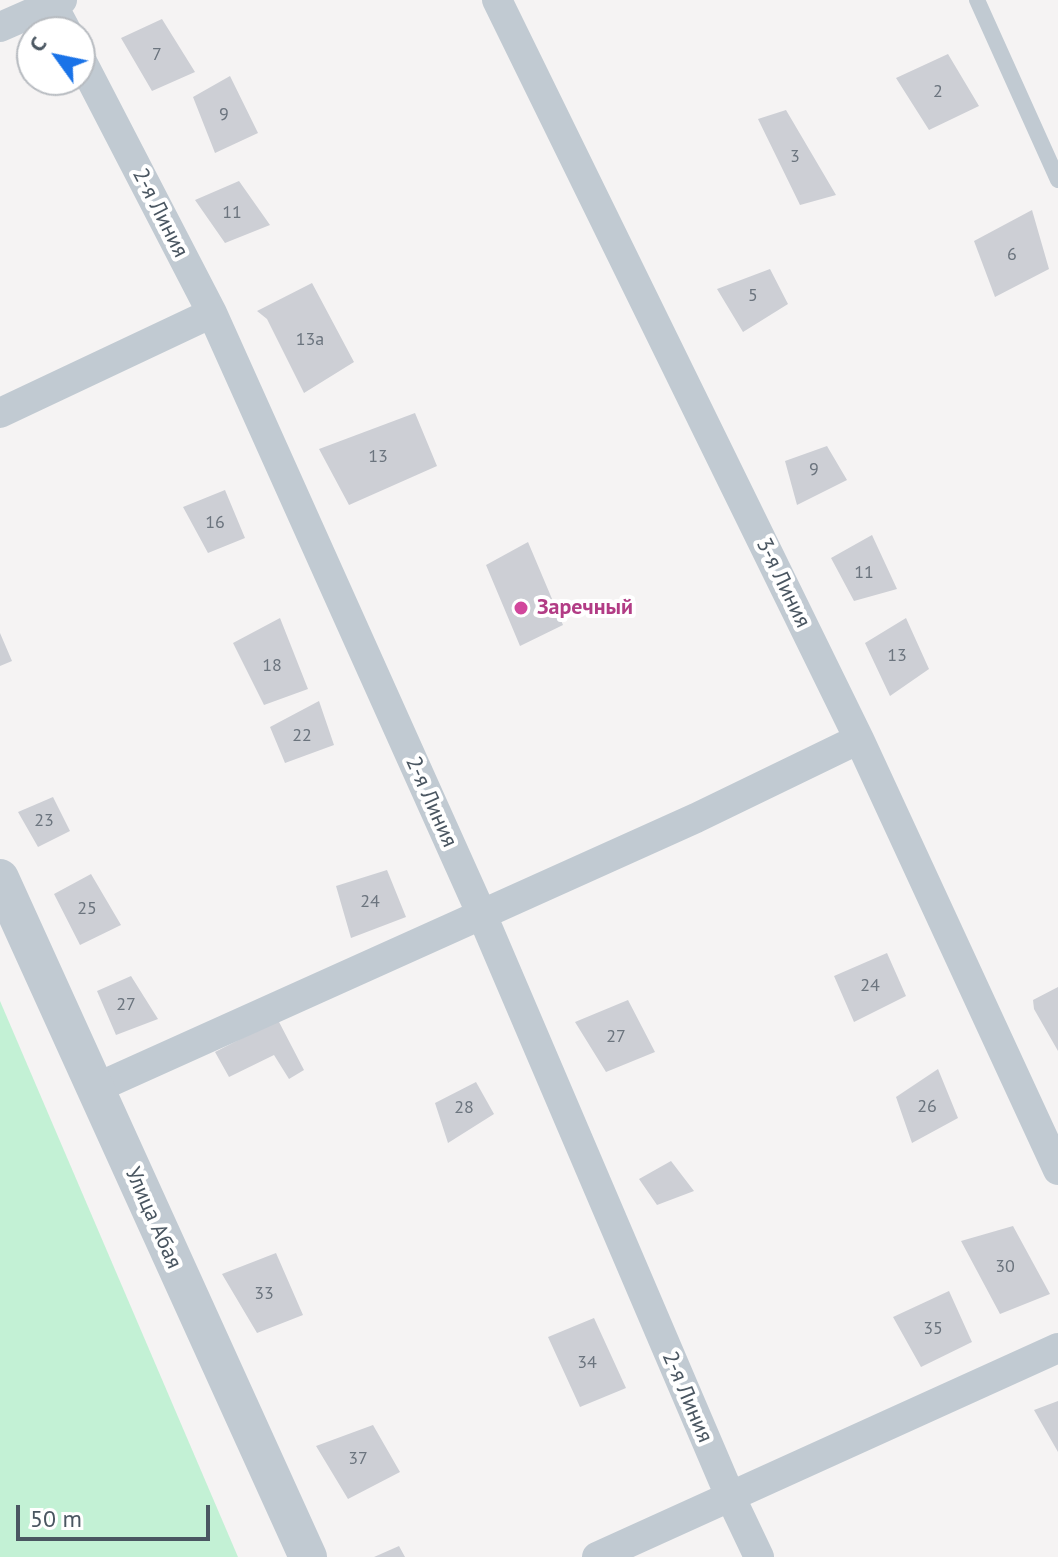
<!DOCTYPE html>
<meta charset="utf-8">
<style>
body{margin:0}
#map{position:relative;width:1058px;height:1557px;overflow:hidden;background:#f5f3f3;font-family:"PT Sans",sans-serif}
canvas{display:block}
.north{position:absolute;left:16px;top:16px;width:80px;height:80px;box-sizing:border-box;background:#fff;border:2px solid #b7bbc0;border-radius:50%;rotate:303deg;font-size:22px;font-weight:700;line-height:32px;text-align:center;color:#4a5661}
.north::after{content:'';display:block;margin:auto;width:28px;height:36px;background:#1a73e8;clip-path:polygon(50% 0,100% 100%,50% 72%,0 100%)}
.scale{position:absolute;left:16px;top:1505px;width:194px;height:36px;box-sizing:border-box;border:4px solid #4a5661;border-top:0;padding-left:10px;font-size:24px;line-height:28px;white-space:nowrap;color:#4a5661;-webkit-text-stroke:6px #fff;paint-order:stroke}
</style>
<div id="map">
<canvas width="1058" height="1557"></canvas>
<div class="north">С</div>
<div class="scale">50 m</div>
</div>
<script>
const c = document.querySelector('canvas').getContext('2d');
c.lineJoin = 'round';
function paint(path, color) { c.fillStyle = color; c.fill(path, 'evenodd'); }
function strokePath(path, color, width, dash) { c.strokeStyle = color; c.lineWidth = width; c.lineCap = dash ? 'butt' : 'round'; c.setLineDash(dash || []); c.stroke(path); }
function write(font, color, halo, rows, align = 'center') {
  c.font = font + ' "PT Sans",sans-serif'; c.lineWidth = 8; c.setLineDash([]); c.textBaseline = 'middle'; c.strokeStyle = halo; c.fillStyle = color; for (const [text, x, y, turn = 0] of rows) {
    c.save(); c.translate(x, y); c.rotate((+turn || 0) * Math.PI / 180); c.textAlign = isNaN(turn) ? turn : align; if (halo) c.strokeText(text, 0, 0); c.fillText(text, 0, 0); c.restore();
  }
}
paint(new Path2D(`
 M0,1001L238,1557H0Z`), '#c3f1d5');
paint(new Path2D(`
 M162,19L195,72L152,91L121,38Z
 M948,54L979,106L929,130L896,78Z
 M230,76L258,133L215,153L193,97Z
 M786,110L836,195L800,205L758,119Z
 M239,181L270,225L225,243L195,200Z
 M1032,210L1049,269L995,297L974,241Z
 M770,269L788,304L743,332L717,289Z
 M312,283L354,362L304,393L267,319L257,311Z
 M415,413L437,466L349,505L319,449Z
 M827,446L847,480L797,505L785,461Z
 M225,490L245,538L208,553L183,507Z
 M872,535L897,589L854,601L831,558Z
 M528,542L563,625L520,646L486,565Z
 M280,618L308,689L264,705L233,643Z
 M906,618L929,669L890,696L865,643Z
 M0,633L12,661L0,666Z
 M319,701L334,745L285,763L270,727Z
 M53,797L70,831L38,847L18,812Z
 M387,870L406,917L351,938L336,886Z
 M91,874L121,925L80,945L54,894Z
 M887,953L906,996L854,1022L834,976Z
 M131,976L158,1019L116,1035L97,991Z
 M1058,987V1051L1034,1009L1033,1000Z
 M628,1000L655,1052L606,1072L575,1022Z
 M278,1020L304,1070L289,1079L274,1055L229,1077L215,1052Z
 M938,1069L958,1118L912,1143L896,1097Z
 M476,1082L494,1114L448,1143L435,1103Z
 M671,1161L694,1191L657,1205L639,1179Z
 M1013,1226L1050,1294L1000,1314L961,1241Z
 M276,1253L303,1315L257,1333L222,1274Z
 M949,1291L972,1342L921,1367L893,1317Z
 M594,1318L626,1388L580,1407L548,1337Z
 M1058,1401V1452L1034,1410Z
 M373,1425L400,1472L348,1499L316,1446Z
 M399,1546L405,1557H374Z`), '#cdcfd5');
strokePath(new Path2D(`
 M977,0L1058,180`), '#c1cad2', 16);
strokePath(new Path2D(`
 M497,0L859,739L1058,1170
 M52,4L67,32
 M0,27L62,0
 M80,58L212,313L482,915L730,1496L759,1557
 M0,413L212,313
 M94,1089L696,818L859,739
 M597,1557L1058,1348`), '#c1cad2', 30);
strokePath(new Path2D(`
 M0,878L308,1557`), '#c1cad2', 38);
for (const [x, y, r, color] of [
 [521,608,8,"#d1479c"]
]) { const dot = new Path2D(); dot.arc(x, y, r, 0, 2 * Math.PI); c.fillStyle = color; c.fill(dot); strokePath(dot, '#fff', 3); }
write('18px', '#6b747e', null, [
 ["7",157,55],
 ["2",938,92],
 ["9",224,115],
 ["3",795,157],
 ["11",232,213],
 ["6",1012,255],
 ["5",753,296],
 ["13а",310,340],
 ["13",378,457],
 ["9",814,470],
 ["16",215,523],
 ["11",864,573],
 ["13",897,656],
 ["18",272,666],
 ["22",302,736],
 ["23",44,821],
 ["24",370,902],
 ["25",87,909],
 ["24",870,986],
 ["27",126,1005],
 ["27",616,1037],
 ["26",927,1107],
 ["28",464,1108],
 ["30",1005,1267],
 ["33",264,1294],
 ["35",933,1329],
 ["34",587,1363],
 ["37",358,1459]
]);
write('22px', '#4a5661', '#fff', [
 ["2-я Линия",160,213,63],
 ["3-я Линия",783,583,64],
 ["2-я Линия",431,802,66],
 ["Улица Абая",153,1218,66],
 ["2-я Линия",687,1397,67]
]);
write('bold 22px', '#b23c85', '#fff', [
 ["Заречный",537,608]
], 'left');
</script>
